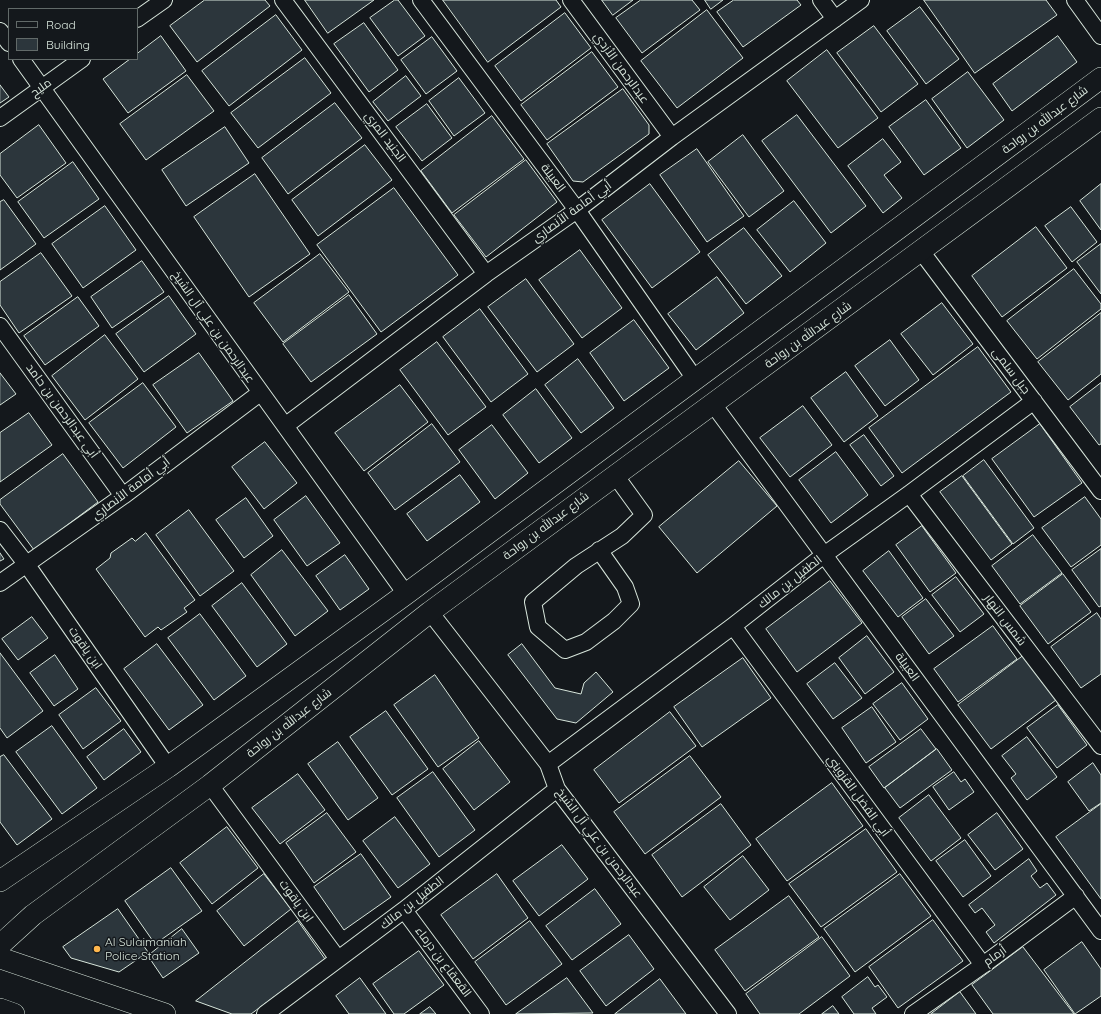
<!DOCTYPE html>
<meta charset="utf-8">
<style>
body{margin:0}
#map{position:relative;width:1101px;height:1014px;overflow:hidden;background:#14181c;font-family:Quicksand,sans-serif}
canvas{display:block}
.legend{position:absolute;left:8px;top:8px;width:130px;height:52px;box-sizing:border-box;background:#14181c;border:1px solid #626a69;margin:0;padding:5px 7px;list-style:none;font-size:12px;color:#d8e6dc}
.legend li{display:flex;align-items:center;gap:8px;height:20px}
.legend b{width:20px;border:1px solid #626a69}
</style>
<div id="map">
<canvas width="1101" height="1014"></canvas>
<ul class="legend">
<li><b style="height:5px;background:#14181c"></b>Road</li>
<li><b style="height:11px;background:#2c363c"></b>Building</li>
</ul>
</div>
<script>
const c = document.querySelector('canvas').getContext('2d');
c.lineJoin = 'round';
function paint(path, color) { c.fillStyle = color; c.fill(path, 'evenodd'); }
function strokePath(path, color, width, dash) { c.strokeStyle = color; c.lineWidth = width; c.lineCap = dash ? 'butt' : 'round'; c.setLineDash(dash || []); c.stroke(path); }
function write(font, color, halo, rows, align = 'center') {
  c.font = font + ' Quicksand,Cairo,sans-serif'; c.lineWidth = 3; c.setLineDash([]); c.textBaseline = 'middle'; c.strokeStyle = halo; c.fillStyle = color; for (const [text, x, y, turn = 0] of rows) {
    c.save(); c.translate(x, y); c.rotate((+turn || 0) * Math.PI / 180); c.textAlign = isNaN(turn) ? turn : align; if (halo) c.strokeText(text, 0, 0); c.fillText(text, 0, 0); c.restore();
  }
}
const building = new Path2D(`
 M205,0H265L270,6L197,62L170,26Z
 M305,0H374L328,33Z
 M395,0H398L425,36L398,56L370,18Z
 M443,0H556L561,7L488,62Z
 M602,0H633L613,15Z
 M641,0H692L700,10L642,53L616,18Z
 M705,0H723L711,9Z
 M734,0H797L801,5L743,47L717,12Z
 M924,0H1046L1057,15L975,73Z
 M920,7L959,59L926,84L887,31Z
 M707,10L743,58L677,108L641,61Z
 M565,13L591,48L521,101L495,66Z
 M276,15L302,50L229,106L202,71Z
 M364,23L398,70L369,92L334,44Z
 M874,26L918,84L881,112L837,53Z
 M161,36L186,71L128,113L103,79L130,59H137V54Z
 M1058,36L1077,62L1012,111L993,84Z
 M432,37L457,71L426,94L401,60Z
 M827,50L878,118L838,148L787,81Z
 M592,52L618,87L547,140L521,105Z
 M305,58L331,93L258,148L231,113Z
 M968,72L1004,120L967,148L932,99Z
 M187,75L214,111L146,160L120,124Z
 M406,76L421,96L388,121L373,102Z
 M459,78L485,113L454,136L429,101Z
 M0,85L9,97L0,103Z
 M623,89L649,125V134L583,182L573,181L547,144Z
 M926,100L961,148L924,175L889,127Z
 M335,103L362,138L288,194L262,158Z
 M427,104L452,138L422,161L396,127Z
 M797,115L866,206L831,233L762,141Z
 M492,116L524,159L452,213L421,171Z
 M39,125L66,163L17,198L0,175V154Z
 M225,127L249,163L186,206L162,170Z
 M743,135L784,191L749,217L708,162Z
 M883,139L901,162L884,175L902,198L883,213L848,166Z
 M365,145L392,180L318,236L292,200Z
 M697,149L744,216L707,242L660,175Z
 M526,160L557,202L486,257L454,215Z
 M73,162L99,199L44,238L18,202Z
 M255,174L310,254L249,297L194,217Z
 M650,184L700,252L652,288L602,220Z
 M1101,184V230L1080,201Z
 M394,188L458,275L381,332L317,245Z
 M4,200L36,244L0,270V202Z
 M794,201L826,243L790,272L757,230Z
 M105,206L136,250L83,288L52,244Z
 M1071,207L1097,242L1072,262L1045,226Z
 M1036,227L1067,268L1002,317L972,276Z
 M744,228L782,276L746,304L708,255Z
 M1101,244V294L1077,262Z
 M580,250L622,308L582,338L539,280Z
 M41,253L72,296L19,333L0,305V282Z
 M320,254L349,292L283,342L254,303Z
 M142,261L164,292L112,328L91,297Z
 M1074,269L1101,304V309L1037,359L1007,321Z
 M717,277L744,313L696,350L668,314Z
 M526,279L574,344L537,372L488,307Z
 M349,295L377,334L311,382L283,344Z
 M169,296L196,334L144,372L116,334Z
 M78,297L99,326L45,365L24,336Z
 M942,303L973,344L933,375L901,334Z
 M480,309L528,374L491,402L443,337Z
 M1101,313V374L1068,400L1038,362Z
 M634,320L669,368L624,401L590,353Z
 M105,335L138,379L85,420L52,376Z
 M890,340L919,380L885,406L855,366Z
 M437,342L486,407L448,435L400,370Z
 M978,347L1011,392L902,473L869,428Z
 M199,353L233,401L187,433L153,385Z
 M578,359L614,408L581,433L545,385Z
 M846,372L878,416L844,442L811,398Z
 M0,373L16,394L0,405Z
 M143,383L176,427L123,468L89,423Z
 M1101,383V444L1099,445L1070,407Z
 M400,385L428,422L364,471L335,433Z
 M536,389L572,438L539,463L503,415Z
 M803,406L832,445L790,477L760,438Z
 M29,413L52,445L0,482V433Z
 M432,424L460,462L395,510L368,473Z
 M1040,424L1082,483L1034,517L992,459Z
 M492,425L528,473L495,499L459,450Z
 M864,435L894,476L881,486L850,445Z
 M265,442L297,483L264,509L232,467Z
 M836,452L868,495L831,523L799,480Z
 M63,454L98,502L34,550L0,504V500Z
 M984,460L1034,528L1013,544L963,476Z
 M739,461L777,506L697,573L659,527Z
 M460,475L480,502L427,541L407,514Z
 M962,476L1012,544L991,560L940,492Z
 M306,496L340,543L307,566L274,520Z
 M1085,497L1101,519V545L1071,567L1042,528Z
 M246,498L273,536L244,558L216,520Z
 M189,510L234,571L200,596L156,535Z
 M922,526L956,573L930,592L896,545Z
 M146,533L195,600L184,608L187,612L161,630L158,627L145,637L96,569L110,558L111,553L132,538L135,541Z
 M1033,535L1062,573L1020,604L992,566Z
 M1101,549V606L1099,607L1072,570Z
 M282,550L328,611L295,636L251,575Z
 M889,551L923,598L898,617L863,571Z
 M0,553L4,559L0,561Z
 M345,555L369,589L340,610L316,576Z
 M1063,574L1091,612L1048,644L1020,606Z
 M956,577L984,614L960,632L932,595Z
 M830,581L862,623L797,672L766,629Z
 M242,583L287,644L257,667L212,606Z
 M926,599L954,636L929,654L902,617Z
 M1097,613L1101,619V674L1081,688L1051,647Z
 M200,614L246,676L214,700L168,638Z
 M32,617L48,638L18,660L2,639Z
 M993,626L1017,659L958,702L934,669Z
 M867,636L894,672L865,694L839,658Z
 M157,644L203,705L169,730L124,669Z
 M522,644L555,688L581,694L584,683L596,672L613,692L576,723L557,719L508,655Z
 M0,653L43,711L7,738L0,728Z
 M55,655L78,689L54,706L30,673Z
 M1023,656L1056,700L991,749L958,705Z
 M743,658L771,698L702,747L674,707Z
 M835,663L862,698L833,719L807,684Z
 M435,675L479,738L438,767L394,705Z
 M902,683L928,719L900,740L873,704Z
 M96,688L121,721L83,749L59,715Z
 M1058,705L1087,745L1057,768L1027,728Z
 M872,707L896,742L866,763L842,728Z
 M386,711L428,769L392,795L350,737Z
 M670,712L696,746L619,803L594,770Z
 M52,726L97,788L62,814L16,752Z
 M124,729L141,752L104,780L87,757Z
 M921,729L936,749L884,788L869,767Z
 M1027,737L1057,777L1027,800L1011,778L1016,774L1002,756Z
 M479,741L510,782L474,810L443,769Z
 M338,742L378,798L348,820L308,764Z
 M937,749L952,770L900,808L885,788Z
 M4,755L52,819L17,845L0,822V757Z
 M690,756L721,797L645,854L614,812Z
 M1093,763L1101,775V803L1089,811L1068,782Z
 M433,772L475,830L439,857L397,798Z
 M954,772L961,782L965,779L974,792L949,810L933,787Z
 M298,774L325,810L280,844L252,808Z
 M832,783L863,826L787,881L756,839Z
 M929,795L961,838L931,861L899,818Z
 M721,804L751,845L682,897L652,855Z
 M1101,804V899L1056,837Z
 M327,813L356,852L314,883L286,843Z
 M997,813L1023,849L995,870L968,835Z
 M395,817L430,864L398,888L363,841Z
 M227,827L258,868L212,904L180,863Z
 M866,829L897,872L821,927L789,884Z
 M965,840L991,876L963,897L936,861Z
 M562,845L588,879L539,916L513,881Z
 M361,854L391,897L344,930L314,887Z
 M743,856L769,890L730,920L704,887Z
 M1029,859L1037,871L1031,876L1040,888L1047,883L1056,895L994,943L986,932L995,925L982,908L975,913L969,905Z
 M171,868L202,911L155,944L125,901Z
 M264,874L291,909L244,946L217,911Z
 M497,874L528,918L473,959L441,915Z
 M900,874L931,916L855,972L824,929Z
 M595,889L621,924L572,960L546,926Z
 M789,896L819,937L745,991L715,950Z
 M118,909L148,952L119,972L71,958L63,947Z
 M933,920L963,961L898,1008L869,967Z
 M298,921L325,959L251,1014H232L196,1001Z
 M530,921L562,964L506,1005L475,962Z
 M182,929L199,953L163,978L148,956Z
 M629,935L654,969L606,1006L580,971Z
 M822,937L850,976L799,1014H760L746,994Z
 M1082,942L1101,969V996L1075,1014L1044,970Z
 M1023,947L1074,1014H993L972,985Z
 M419,951L444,985L404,1014H394L373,984Z
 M868,977L875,987L878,985L887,997L872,1008L876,1014H854L842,997Z
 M360,978L386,1014H349L336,996Z
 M567,978L593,1013L516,1014Z
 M660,979L686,1014H615Z
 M960,992L976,1014H931Z
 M833,1006L839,1014H822Z
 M430,1007L436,1014H420Z`);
paint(building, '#2c363c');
strokePath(building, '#d8e6dc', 1);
const minor = new Path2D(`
 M283,0L486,274
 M421,0L577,210L695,379
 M571,0L672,137
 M821,0L835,19
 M1075,0L1101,36
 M137,19L164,0
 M0,31L9,43
 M21,59L406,594
 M0,118L82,59
 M921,251L1101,491
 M0,326L123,496
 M713,404L1101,931
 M285,426L486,274L577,210L672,137L861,0
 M909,494L1101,746
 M0,530L27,565L168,767
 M599,550L625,587L631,604L614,621L586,642L565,650L538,627L533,602L576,566L622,536L644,515L615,475
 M0,583L123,496L260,393
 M430,612L548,764L557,789L728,1014
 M733,626L983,965
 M548,764L733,626L824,555L909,494L1034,401
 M210,785L338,959
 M404,910L481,1014
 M265,1014L404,910L557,789
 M913,1014L983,965L1076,896`);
const tertiary = new Path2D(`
 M0,881L168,767L406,594L1101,78
 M0,945L33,915L210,785L430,612L1101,118
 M0,958L165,1014
 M0,1009L14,1014`);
strokePath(minor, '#d8e6dc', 18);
strokePath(tertiary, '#d8e6dc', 22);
strokePath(minor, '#14181c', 16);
strokePath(tertiary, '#14181c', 21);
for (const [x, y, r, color] of [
 [97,949,4,"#ffb74d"]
]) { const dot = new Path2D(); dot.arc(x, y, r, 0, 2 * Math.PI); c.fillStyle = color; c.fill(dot); strokePath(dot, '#14181c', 1.5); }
write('12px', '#d8e6dc', '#14181c', [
 ["عبدالرحمن الأزدي",621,68,54],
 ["مليح",41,88,-36],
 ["شارع عبدالله بن رواحة",1045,120,-37],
 ["الجنيد المري",385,137,53],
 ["العبيلة",553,178,53],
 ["أبي أمامة الأنصاري",572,212,-36],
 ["عبدالرحمن بن علي آل الشيخ",213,327,55],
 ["شارع عبدالله بن رواحة",808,335,-36],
 ["جبل سلمى",1011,371,53],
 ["أبي عبدالرحمن بن حامد",62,411,54],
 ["أبي أمامة الأنصاري",131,489,-37],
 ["شارع عبدالله بن رواحة",546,526,-37],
 ["الطفيل بن مالك",790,582,-38],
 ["شمس النهار",1005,620,53],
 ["ابن ياقوت",85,648,55],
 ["العبيلة",907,667,54],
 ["شارع عبدالله بن رواحة",289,723,-38],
 ["أبي الفضل القزويني",858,796,54],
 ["عبدالرحمن بن علي آل الشيخ",599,843,53],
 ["ابن ياقوت",296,901,54],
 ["الطفيل بن مالك",412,903,-38],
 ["أرمام",995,956,-36],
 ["القعقاع بن درماء",443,962,53]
]);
write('12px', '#d8e6dc', '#14181c', [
 ["Al Sulaimaniah",105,942],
 ["Police Station",105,956]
], 'left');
</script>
